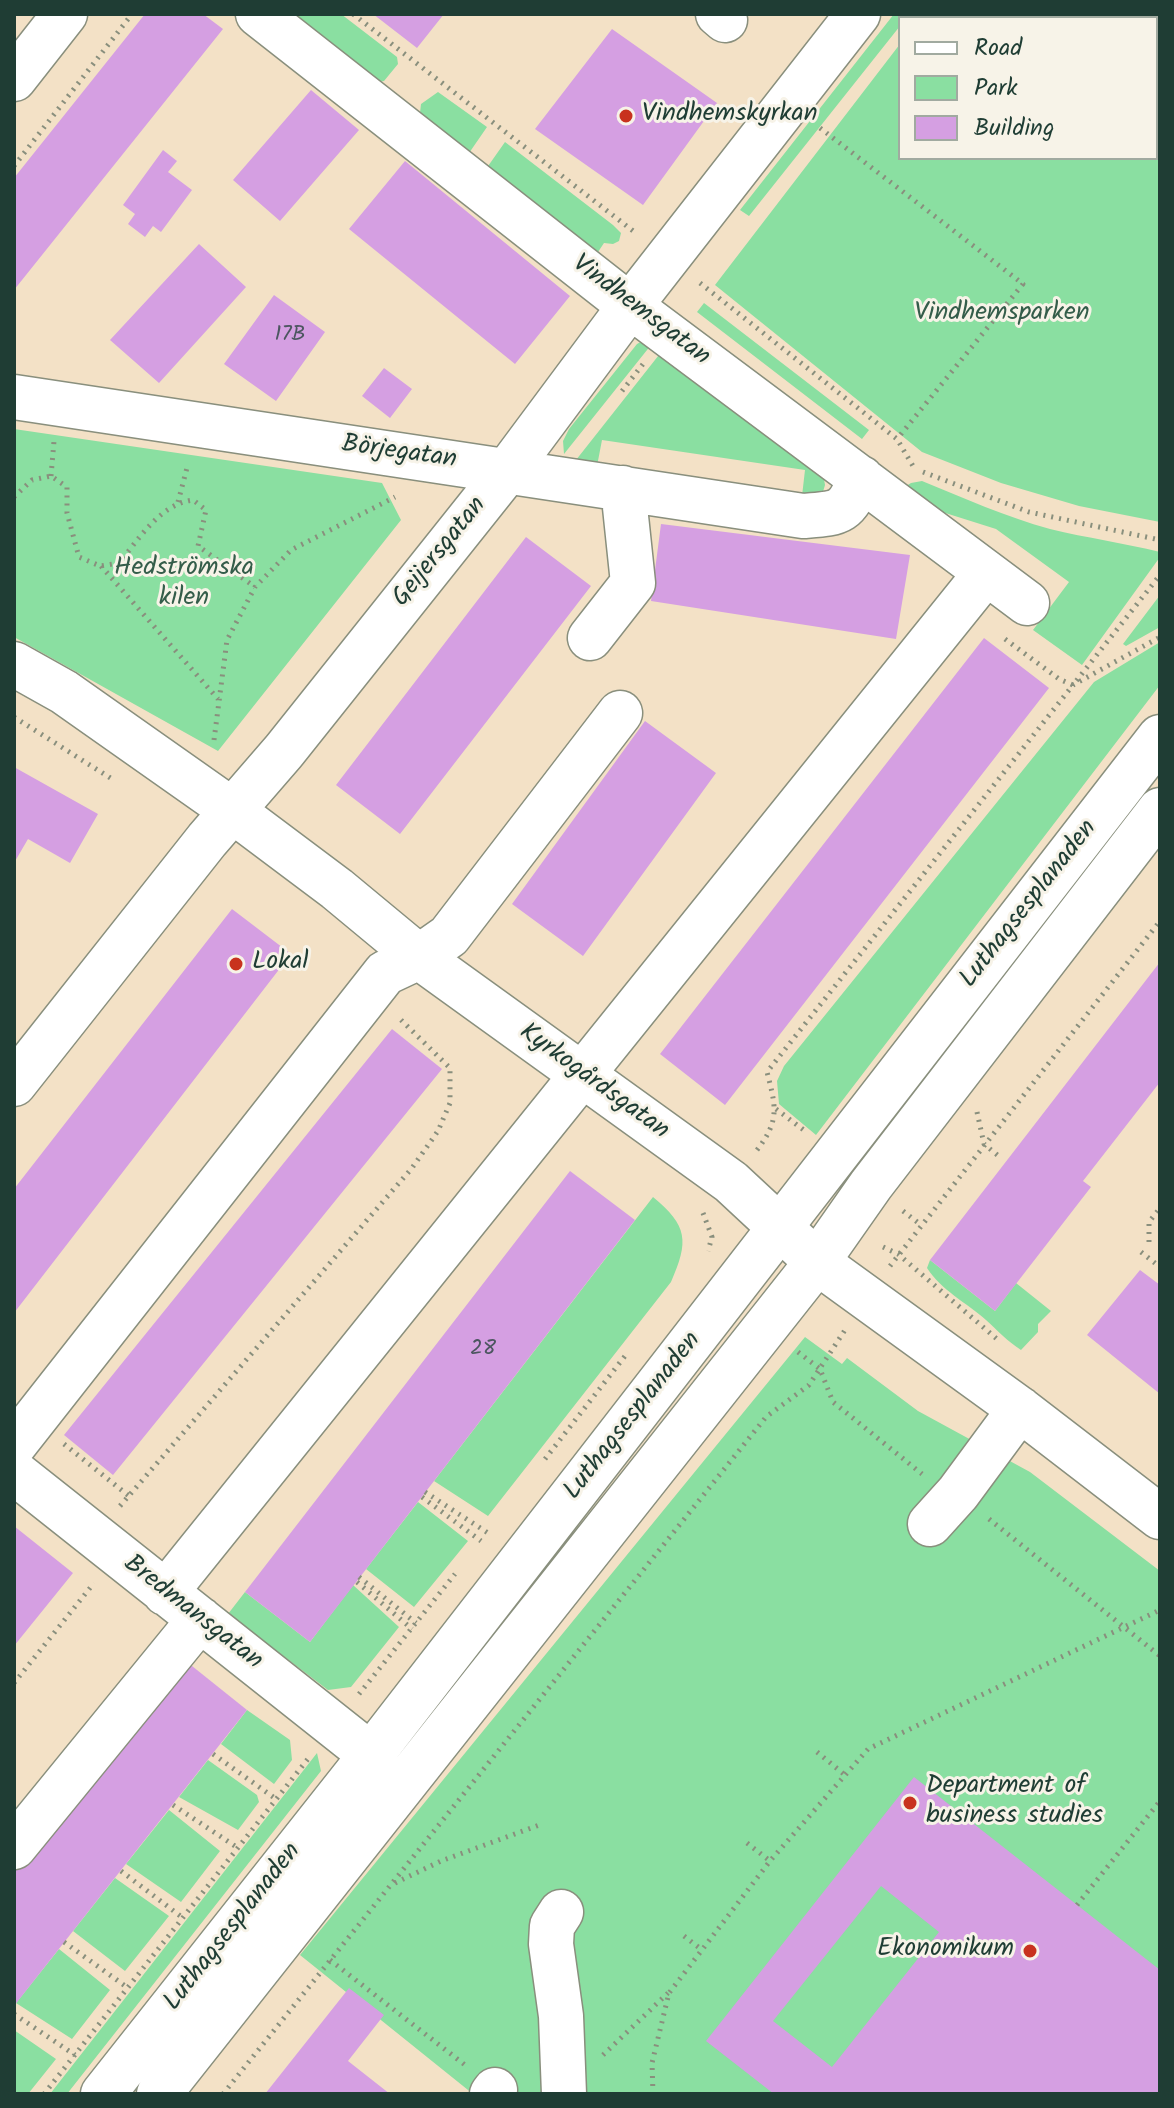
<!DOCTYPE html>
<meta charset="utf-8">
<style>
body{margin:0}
#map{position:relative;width:1174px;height:2108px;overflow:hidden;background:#f3e1c6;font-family:Kalam,sans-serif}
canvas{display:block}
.frame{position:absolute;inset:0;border:16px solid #1f3d34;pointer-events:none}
.legend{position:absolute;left:898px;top:16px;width:260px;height:144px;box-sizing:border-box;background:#f7f3e8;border:2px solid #a1aaa0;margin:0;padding:10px 14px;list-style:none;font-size:24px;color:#1f3d34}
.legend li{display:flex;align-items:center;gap:16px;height:40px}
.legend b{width:40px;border:2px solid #a1aaa0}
</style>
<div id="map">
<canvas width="1174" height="2108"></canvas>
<div class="frame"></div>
<ul class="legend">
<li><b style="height:10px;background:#fff"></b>Road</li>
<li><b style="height:22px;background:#8adfa1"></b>Park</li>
<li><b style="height:22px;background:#d59fe2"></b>Building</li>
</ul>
</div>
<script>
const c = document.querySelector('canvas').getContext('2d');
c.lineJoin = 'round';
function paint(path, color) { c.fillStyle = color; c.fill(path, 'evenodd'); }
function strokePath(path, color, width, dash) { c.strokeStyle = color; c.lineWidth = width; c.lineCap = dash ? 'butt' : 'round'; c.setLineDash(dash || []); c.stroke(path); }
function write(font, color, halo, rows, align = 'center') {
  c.font = font + ' Kalam,sans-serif'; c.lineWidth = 6; c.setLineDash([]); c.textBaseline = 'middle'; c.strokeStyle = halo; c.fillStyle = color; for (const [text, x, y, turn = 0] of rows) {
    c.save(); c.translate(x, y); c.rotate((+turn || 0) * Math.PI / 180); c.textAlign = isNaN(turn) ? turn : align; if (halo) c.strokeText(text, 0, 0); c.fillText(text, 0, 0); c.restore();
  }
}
paint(new Path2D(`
 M285,14H341L397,57L398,64L384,81L373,83Z
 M894,14H910L906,18H900V26L749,216L740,210Z
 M923,14H1160V522L1079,506L1001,483L922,452L715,285L900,44V158H1156V18H920Z
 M438,92L487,127L467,156L420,113L421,104Z
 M505,142L613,225L621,233L619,241L613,244L604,243L596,255L486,169Z
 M704,303L869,430L862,439L697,312Z
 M644,340H655L564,454L563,441L569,429L637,344Z
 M666,346L823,473L825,485L822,495L802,496L805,470L602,440L597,466L576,460Z
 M14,429L382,483L401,520L218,751L14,637Z
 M922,481C964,498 1006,517 1050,529C1087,538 1124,543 1160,552V557L1082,665L1033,630L1069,582L996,529L920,505L900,490L911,483Z
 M1160,595V627L1126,646L1123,644Z
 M1160,642V685L816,1135L779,1104L777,1081L784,1066L1094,682Z
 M653,1197C688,1226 689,1241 671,1282L488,1516L434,1481Z
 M930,1260L995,1311L1016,1283L1051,1311L1038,1324V1332L1021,1350C1007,1341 998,1331 986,1320C967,1303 941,1290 927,1268Z
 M805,1337L842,1364L847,1358L918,1411L1030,1472L1160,1571V2094H473L300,1955Z
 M418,1502L468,1541L414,1607L366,1569Z
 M353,1585L399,1627L351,1687L328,1690L228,1614L245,1592L310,1642Z
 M247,1710L290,1740L292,1760L274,1784L221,1744Z
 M317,1753L321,1771L67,2094H50Z
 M208,1760L257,1795L259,1802L238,1830L179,1797Z
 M169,1810L220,1851L181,1902L126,1864Z
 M115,1878L169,1916L125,1971L73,1931Z
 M59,1949L110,1990L72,2039L16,2003Z
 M14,2030L56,2059L28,2094H14Z`), '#8adfa1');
paint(new Path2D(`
 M145,14H203L223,29L14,290V178Z
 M373,14H444L417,48Z
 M612,29L717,103L643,205L535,129Z
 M311,90L359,130L280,221L233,180Z
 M163,150L177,161L168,172L192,190L161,232L153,226L145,237L128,224L135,214L123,205Z
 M405,161L570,296L515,364L349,229Z
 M199,244L246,287L159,383L110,340Z
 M274,295L325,332L276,401L224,364Z
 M384,368L412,389L390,418L362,396Z
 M661,524L910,555L896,639L651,601Z
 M526,537L591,586L400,834L336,785Z
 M984,638L1049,688L725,1105L660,1054Z
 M645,721L716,773L583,956L512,904Z
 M14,767L98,814L70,863L28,839L14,863Z
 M232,909L291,954L14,1313V1189Z
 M1160,962V1082L1083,1181L1091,1187L995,1311L930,1260Z
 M392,1029L442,1069L113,1475L64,1435Z
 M570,1171L635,1220L310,1642L245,1592Z
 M1140,1270L1160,1285V1394L1087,1335Z
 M14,1526L73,1573L14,1646Z
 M182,1658L247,1710L14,2006V1871Z
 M914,1777L1160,1970V2094H774L706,2041ZM881,1886L939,1932L832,2067L773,2021Z
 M349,1988L384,2015L348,2061L390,2094H265Z`), '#d59fe2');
const minor = new Path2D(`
 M258,14L630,306L1027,603
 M718,14L725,20
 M14,79L65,14
 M14,397L803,516C842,513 845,514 861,478
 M590,638L633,583L623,488
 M14,664L64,692L233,811L337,889L419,957L731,1182L817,1262L1017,1407L1160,1517
 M14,1084L207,840L284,751L508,470L630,306L858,14
 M14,1445L385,973L419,957L449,936L620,713
 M14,1472L371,1755
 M930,1524L958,1493L1020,1409
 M165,1593L986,573
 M14,1847L200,1619
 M561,1912L552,1926L551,1944L561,2016L564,2094
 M492,2094L495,2090`);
const major = new Path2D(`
 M103,2094L371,1755L1160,737
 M159,2094L817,1262L871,1185L1160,810`);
strokePath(minor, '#898f7d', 47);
strokePath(major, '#898f7d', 47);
strokePath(new Path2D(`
 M353,14L637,234
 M820,128L1023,284L897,439
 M14,166L132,14
 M700,283L897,439L913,466
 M622,391L643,364
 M923,472L1029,512L1160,540
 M51,476L54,441
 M14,497L32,480L51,476L67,487V513L79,557L100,566L119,563C139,539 160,504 193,500L206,510L198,546L255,587
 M178,502L188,464
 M101,566L218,699
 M1005,639L1059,679L1073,685L1160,575
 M14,717L112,779
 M214,740L227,640L255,587L291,550L395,497
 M776,1109L805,1131
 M977,1112L984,1144L1001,1158
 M757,1150C780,1120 776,1107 767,1072L1073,685L1160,637
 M903,1211L921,1225
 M703,1213L712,1237L708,1251
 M1149,1242V1222L1160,1208
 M883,1247L898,1254L997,1339
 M1141,1252L1160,1267
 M890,1266L1160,921
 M798,1352L820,1369L833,1402L922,1474
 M64,1444L129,1496
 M545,1459L625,1356
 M425,1492L488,1533
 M422,1497L481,1541
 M120,1506L412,1168L438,1131L450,1103V1068L398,1017
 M989,1519L1160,1656
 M359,1577L416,1623
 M357,1582L412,1629
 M14,1683L94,1583
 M359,1694L455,1574
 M817,1752L845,1775
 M213,1754L276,1799
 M173,1805L238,1848
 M747,1843L770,1861
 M121,1871L183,1918
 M395,1883L441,1861L542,1824
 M1077,1905L1160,1801
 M684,1936L702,1950
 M64,1942L128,1988
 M330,1960L465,2065
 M14,2014L75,2055
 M603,2055L668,1993
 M44,2094L311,1755
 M223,2094L766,1417L809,1385L845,1330
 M653,2094L652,2063L669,1993L770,1861L868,1749L1160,1610`), '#898f7d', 5, [2, 6]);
strokePath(minor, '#fff', 44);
strokePath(major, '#fff', 44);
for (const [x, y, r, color] of [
 [626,116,8,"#c8321e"],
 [236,964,8,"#c8321e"],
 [910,1803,8,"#c8321e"],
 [1030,1951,8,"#c8321e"]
]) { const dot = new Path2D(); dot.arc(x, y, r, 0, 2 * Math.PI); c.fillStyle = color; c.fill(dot); strokePath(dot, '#f7f3e8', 3); }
write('22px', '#4c5660', null, [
 ["17B",290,336],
 ["28",483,1350]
]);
write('26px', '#1f3d34', '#f7f3e8', [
 ["Vindhemskyrkan",642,116],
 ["Lokal",252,964],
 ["Department of",926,1788],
 ["business studies",926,1818],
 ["Ekonomikum",1014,1951,"right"]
], 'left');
write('26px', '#1f3d34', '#f7f3e8', [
 ["Vindhemsgatan",640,312,37],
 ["Börjegatan",399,454,8],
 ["Geijersgatan",441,553,-51],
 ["Luthagsesplanaden",1030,905,-52],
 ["Kyrkogårdsgatan",593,1083,36],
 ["Luthagsesplanaden",634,1417,-52],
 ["Bredmansgatan",192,1614,38],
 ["Luthagsesplanaden",234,1928,-52]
]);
write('26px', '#345d4a', '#f7f3e8', [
 ["Vindhemsparken",1002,315],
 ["Hedströmska",184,570],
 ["kilen",184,600]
]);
</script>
